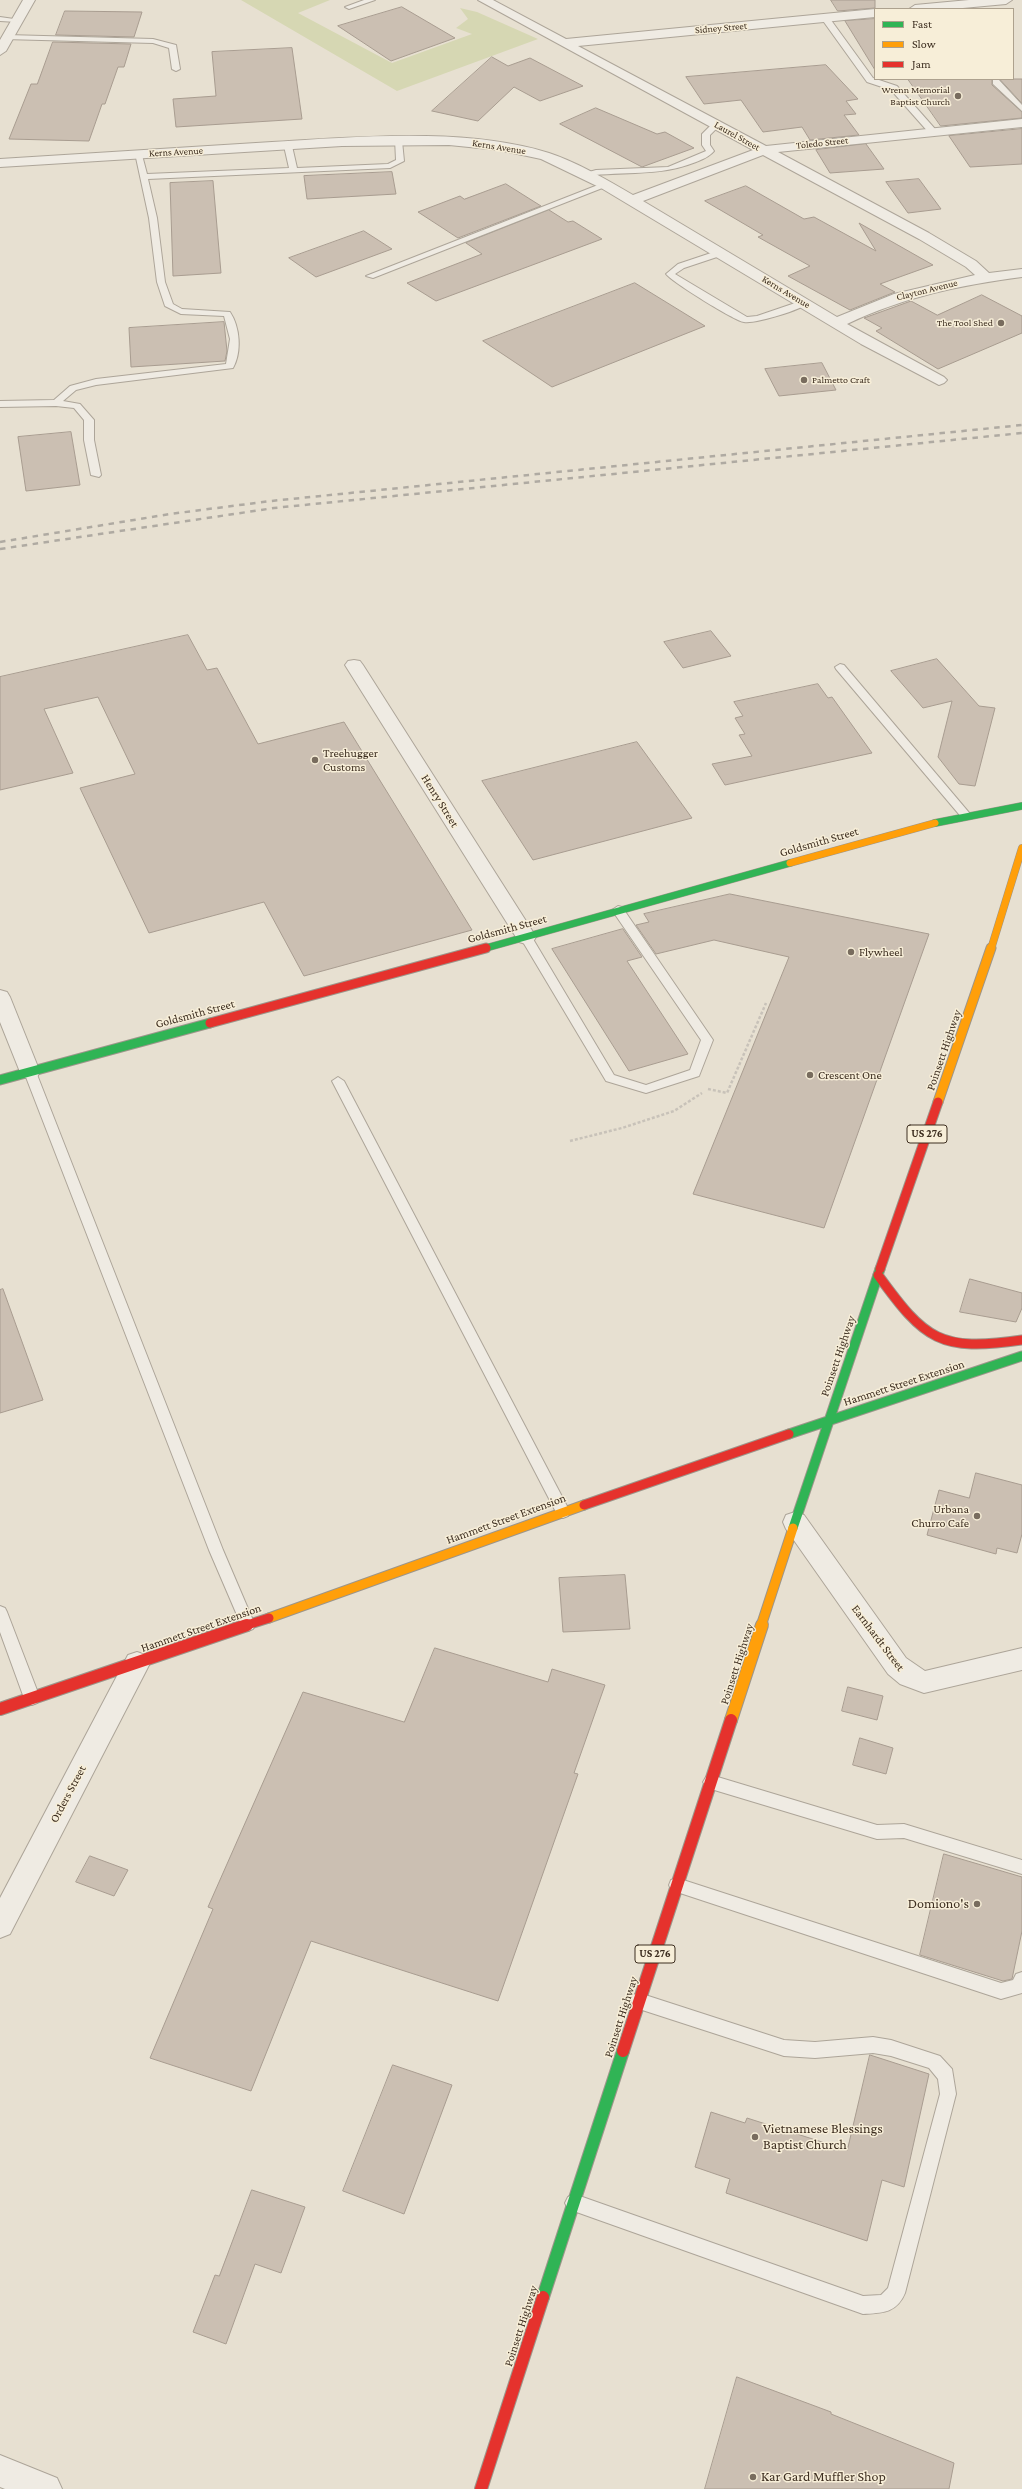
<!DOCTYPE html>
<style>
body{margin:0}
#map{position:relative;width:1022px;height:2489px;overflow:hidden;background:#e7e0d1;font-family:"Crimson Pro",serif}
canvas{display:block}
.legend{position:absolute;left:874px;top:8px;width:140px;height:72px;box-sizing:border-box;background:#f7eed8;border:1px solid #ada18e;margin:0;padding:5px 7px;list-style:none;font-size:12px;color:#3d2e20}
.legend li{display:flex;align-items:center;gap:8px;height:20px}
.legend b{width:20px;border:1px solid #ada18e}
</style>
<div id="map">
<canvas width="1022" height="2489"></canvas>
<ul class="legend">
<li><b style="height:5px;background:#30b455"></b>Fast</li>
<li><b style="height:5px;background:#ff9f0a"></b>Slow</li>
<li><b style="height:5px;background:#e5322d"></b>Jam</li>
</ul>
</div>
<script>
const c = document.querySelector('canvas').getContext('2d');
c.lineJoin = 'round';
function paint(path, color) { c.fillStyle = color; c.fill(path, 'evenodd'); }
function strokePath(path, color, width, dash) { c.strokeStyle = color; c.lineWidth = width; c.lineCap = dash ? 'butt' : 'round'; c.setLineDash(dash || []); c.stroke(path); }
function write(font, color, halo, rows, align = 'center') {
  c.font = font + ' "Crimson Pro",serif'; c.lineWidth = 3; c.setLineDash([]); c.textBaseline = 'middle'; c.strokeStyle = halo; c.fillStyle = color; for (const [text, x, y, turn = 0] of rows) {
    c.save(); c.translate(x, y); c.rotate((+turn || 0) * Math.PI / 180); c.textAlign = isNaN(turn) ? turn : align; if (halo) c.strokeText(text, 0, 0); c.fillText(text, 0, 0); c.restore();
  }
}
paint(new Path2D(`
 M241,0H330L298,13L392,63L472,34L456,28L468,19L460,8L477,12L538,39L397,91Z`), '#d6d7b3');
const building = new Path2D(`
 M831,0H875V8L838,11Z
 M402,7L455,38L391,61L338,26Z
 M65,11L142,12L134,37L56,35Z
 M875,19V70L845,21Z
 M53,42L131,44L124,67H118L105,104H102L89,141L9,139L31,84H37Z
 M292,48L302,119L176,127L173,99L216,96L212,52Z
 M492,57L508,66L530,58L583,86L540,101L514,87L478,121L432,111Z
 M826,65L858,99L846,101L856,114L844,115L859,135L810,140L802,127L763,132L741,100L704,104L686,77Z
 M908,79H992V85L1022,112V118L941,126Z
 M1000,79H1022V103Z
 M596,108L657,134L665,132L694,148L642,167L560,124Z
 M1022,129V164L970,167L949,136Z
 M866,144L884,169L830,173L816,150Z
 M392,172L396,194L307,199L304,176Z
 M919,179L941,209L908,213L886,182Z
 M213,181L221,273L173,276L170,183Z
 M506,184L541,206L458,238L418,212L460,196L464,199Z
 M746,186L804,219L814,217L876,251L859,223L933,265L880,284L895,292L850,310L788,276L810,266L758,237L763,235L705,201Z
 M549,210L568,222L573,221L602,239L436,301L407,283L482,254L466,243Z
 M364,231L392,249L316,277L289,258Z
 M635,283L705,326L552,387L483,341Z
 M982,295L1022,316V333L938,369L876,331L882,328L864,318L911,301L937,315Z
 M224,322L227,351L225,361L131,367L129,328Z
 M822,363L836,390L779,396L765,369Z
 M71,432L80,485L26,491L18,437Z
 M711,631L731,656L683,668L664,642Z
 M188,635L207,670L217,668L258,744L344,722L472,930L304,976L264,902L149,933L80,788L135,774L98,697L44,709L73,773L0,790V677Z
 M937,659L979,706L995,708L975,786L959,784L938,757L952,701L923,708L891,671Z
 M818,684L828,698L832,697L872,753L725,785L712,764L752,756L739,735L745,734L735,718L743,716L734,702Z
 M637,742L692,818L533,860L482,781Z
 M730,894L929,934L824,1228L693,1194L789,957L714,940L656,954L636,925L649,922L644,914Z
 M623,929L642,957L627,961L688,1054L629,1071L552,949Z
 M970,1279L1022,1293V1308L1016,1322L960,1312Z
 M3,1289L43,1400L0,1413V1290Z
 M976,1473L1022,1485V1534L1017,1553L997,1548L996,1554L927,1535L939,1490L969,1498Z
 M625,1575L630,1629L563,1632L559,1578Z
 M435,1648L548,1682L552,1669L605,1685L574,1773L578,1774L498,2001L311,1941L251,2091L150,2058L213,1909L208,1907L303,1692L404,1722Z
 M848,1687L883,1696L877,1720L842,1711Z
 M860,1738L893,1748L886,1774L853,1765Z
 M944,1854L1022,1877V1931L1012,1979L1003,1981L920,1955Z
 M90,1856L128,1870L114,1896L76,1882Z
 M870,2055L929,2074L904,2187L882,2180L867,2241L726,2193L730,2179L695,2167L711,2112L745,2123L747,2118L847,2150Z
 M393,2065L452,2085L404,2214L343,2191Z
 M252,2190L305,2207L281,2273L255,2264L226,2344L193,2332L215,2275L219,2276Z
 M737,2377L831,2412V2414L954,2463L949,2489H705Z`);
paint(building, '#cbbfb2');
strokePath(building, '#a89c90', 1);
const lane = new Path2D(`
 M364,0H375L349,9L345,7Z
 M822,16H828L873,78L897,86L936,130V134H930L891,90L867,82L821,18Z
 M0,17L21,20L17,22L0,21Z
 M7,35L153,39L176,45L180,69L176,71L172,69L169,48L153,43L4,39L3,37Z
 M993,80H999L1022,105V111L993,84Z
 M714,122L721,124L710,135V145L714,151C709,157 703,159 696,162C658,177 625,171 586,176L582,174L596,170L668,167L706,151L702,145V134Z
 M395,139L402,141L404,161L390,168L148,179L157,218L165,282L173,304L182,309L230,312C240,327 242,352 233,368L96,385L76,390L63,401L80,404L94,420V440L101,475L99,477L91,475L84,440V420L74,408L56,406L0,407V401L54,400L70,386L96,379L226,364L230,339L224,316L181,314L165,306L157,282L149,218L135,153L142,155L147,174L289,168L284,146L288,144L292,146L297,168L388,164L396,160Z
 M603,183L610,185L373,278L366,276Z
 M720,250L723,251V255L684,268L675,274L747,317L757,316L804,300L808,303C801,310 755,324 744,322C735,321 672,282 666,274L678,264Z
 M840,664L844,665L971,815V819H963L836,669L835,667Z
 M618,906L622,907L713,1040L699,1076L646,1093L606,1081L520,937L526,933L530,934L614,1075L646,1085L690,1070L701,1040L612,910Z
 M30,1068L36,1072L223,1550L255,1625L253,1629L248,1631L243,1629L209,1550L24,1072Z
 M338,1077L344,1081L568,1508L570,1512L568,1516L563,1518L558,1516L332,1081Z
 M0,1606L5,1608L7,1612L40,1698L37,1703L32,1705L27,1703L24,1698L0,1632Z
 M711,1775L877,1825L904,1824L1022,1860V1874L904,1838L877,1839L711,1789L706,1787L703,1782L706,1777Z
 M677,1878L1001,1983L1013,1980L1016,1974L1022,1972V1993L1001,1999L677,1892L671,1890L669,1885L671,1880Z
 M639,1993L784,2040L815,2042L873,2037L891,2040L940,2056L952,2069L956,2094L905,2293C897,2313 882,2313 863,2314L568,2209L565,2203L568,2197L574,2194L863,2296L881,2295L888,2288L940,2094L938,2079L929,2068L891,2056L873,2053L815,2058L784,2056L633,2007L631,2001L633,1995Z`);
const street = new Path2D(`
 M23,0H35L6,51L0,55V40Z
 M478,0H493L566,39L875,9V17L578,46L766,146L1022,119V127L778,152L929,233L976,261L989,273L1022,269V277C960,285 904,297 847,324L944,377L947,380L944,383L939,385L861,344L601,188L541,159L499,150L449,145L342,146L0,167V159C91,153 181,148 272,142C358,137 466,127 549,153C579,163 607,180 633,195L753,150ZM763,155L919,239L966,267L975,275L894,294L837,317L643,201Z
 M969,0H1012L1006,4L952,9H909L915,5Z
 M354,660L360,661L363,665L533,932L536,937L533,942L526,944L519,942L345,665L348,661Z
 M0,990L7,992L10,997L40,1072L37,1077L30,1079L23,1077L20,1072L0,1022Z
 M795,1512L804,1515L906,1658L925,1671L1022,1648V1670L924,1693L900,1684L888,1674L786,1529L783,1522L786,1515Z
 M137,1652L146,1655L150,1663L146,1671L10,1934L0,1938V1898L128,1655Z
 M0,2455L57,2478L62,2489H5L0,2487Z`);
const fastFar2 = new Path2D(`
 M935,823L1022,806
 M486,948L790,863`);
const fastFar1 = new Path2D(`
 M0,1080L210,1023
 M789,1434L1022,1356
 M793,1528L880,1269`);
const fast = new Path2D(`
 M543,2297L623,2051`);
const slowFar2 = new Path2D(`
 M790,863L935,823
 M991,949L1022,848`);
const slowFar1 = new Path2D(`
 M938,1102L991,948
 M269,1618L584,1505
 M761,1626L793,1528`);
const slow = new Path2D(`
 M731,1720L762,1625`);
const jamFar2 = new Path2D(`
 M482,949L486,948`);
const jamFar1 = new Path2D(`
 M210,1023L486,948
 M880,1269L938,1102
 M878,1275C925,1340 940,1352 1022,1340
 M584,1505L789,1434
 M244,1626L269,1618`);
const jam = new Path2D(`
 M0,1709L247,1625
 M623,2051L731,1720
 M481,2489L543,2297`);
strokePath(lane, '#ada599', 2);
strokePath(street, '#ada599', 2);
strokePath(fastFar2, '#9c958a', 8);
strokePath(fastFar1, '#9c958a', 11);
strokePath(fast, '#9c958a', 14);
strokePath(slowFar2, '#9c958a', 8);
strokePath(slowFar1, '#9c958a', 11);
strokePath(slow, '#9c958a', 14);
strokePath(jamFar2, '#9c958a', 8);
strokePath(jamFar1, '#9c958a', 11);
strokePath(jam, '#9c958a', 14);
strokePath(new Path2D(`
 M708,1089L727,1093L766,1003
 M570,1141L622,1128L674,1111L702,1093`), '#c8c2b9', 2.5, [3, 2]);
paint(lane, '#efebe3');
paint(street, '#efebe3');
strokePath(fastFar2, '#30b455', 7);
strokePath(fastFar1, '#30b455', 9);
strokePath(fast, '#30b455', 12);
strokePath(slowFar2, '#ff9f0a', 7);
strokePath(slowFar1, '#ff9f0a', 9);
strokePath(slow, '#ff9f0a', 12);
strokePath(jamFar2, '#e5322d', 7);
strokePath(jamFar1, '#e5322d', 9);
strokePath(jam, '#e5322d', 12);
strokePath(new Path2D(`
 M0,542L170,514L271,501L1022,425
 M0,549L274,508L1022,433`), '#afaaa2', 2.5, [5.5, 5.5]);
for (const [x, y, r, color] of [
 [958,96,4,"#786c5e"],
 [1001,323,4,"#786c5e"],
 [804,380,4,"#786c5e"],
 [315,760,4,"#786c5e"],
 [851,952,4,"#786c5e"],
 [810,1075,4,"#786c5e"],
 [977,1516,4,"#786c5e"],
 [977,1904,4,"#786c5e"],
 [755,2137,4,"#786c5e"],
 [753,2477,4,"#786c5e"]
]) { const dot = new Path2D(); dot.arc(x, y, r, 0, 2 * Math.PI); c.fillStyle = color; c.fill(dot); strokePath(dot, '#f7eed8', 1.5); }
write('10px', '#3d2e20', '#f7eed8', [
 ["Sidney Street",721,28,-5],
 ["Laurel Street",737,136,29],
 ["Toledo Street",822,143,-6],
 ["Kerns Avenue",499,147,9],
 ["Kerns Avenue",176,152,-3],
 ["Clayton Avenue",927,290,-14],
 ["Kerns Avenue",786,292,31]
]);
write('10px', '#3d2e20', '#f7eed8', [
 ["Wrenn Memorial",950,90],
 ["Baptist Church",950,102],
 ["The Tool Shed",993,323],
 ["Palmetto Craft",812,380,"left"]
], 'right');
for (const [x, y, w] of [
 [927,1134,40],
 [655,1954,40]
]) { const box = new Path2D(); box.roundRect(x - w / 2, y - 9, w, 18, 3); c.fillStyle = '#f7eed8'; c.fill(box); strokePath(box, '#3d2e20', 1); }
write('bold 11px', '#3d2e20', null, [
 ["US 276",927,1134],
 ["US 276",655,1954]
]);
write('12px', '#3d2e20', '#f7eed8', [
 ["Treehugger",323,753],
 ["Customs",323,767],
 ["Flywheel",859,952],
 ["Crescent One",818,1075],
 ["Urbana",969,1509,"right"],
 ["Churro Cafe",969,1523,"right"]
], 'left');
write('12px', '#3d2e20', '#f7eed8', [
 ["Henry Street",440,801,58],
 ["Goldsmith Street",819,842,-16],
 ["Goldsmith Street",507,929,-15],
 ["Goldsmith Street",195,1014,-15],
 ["Poinsett Highway",944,1050,-71],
 ["Poinsett Highway",838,1356,-71],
 ["Hammett Street Extension",904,1383,-18],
 ["Hammett Street Extension",506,1519,-20],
 ["Hammett Street Extension",201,1628,-19],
 ["Earnhardt Street",878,1638,53],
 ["Poinsett Highway",737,1664,-72],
 ["Orders Street",68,1794,-62],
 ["Poinsett Highway",621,2017,-72],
 ["Poinsett Highway",521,2326,-72]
]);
write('14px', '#3d2e20', '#f7eed8', [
 ["Domiono's",969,1904,"right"],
 ["Vietnamese Blessings",763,2129],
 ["Baptist Church",763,2145],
 ["Kar Gard Muffler Shop",761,2477]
], 'left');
</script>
